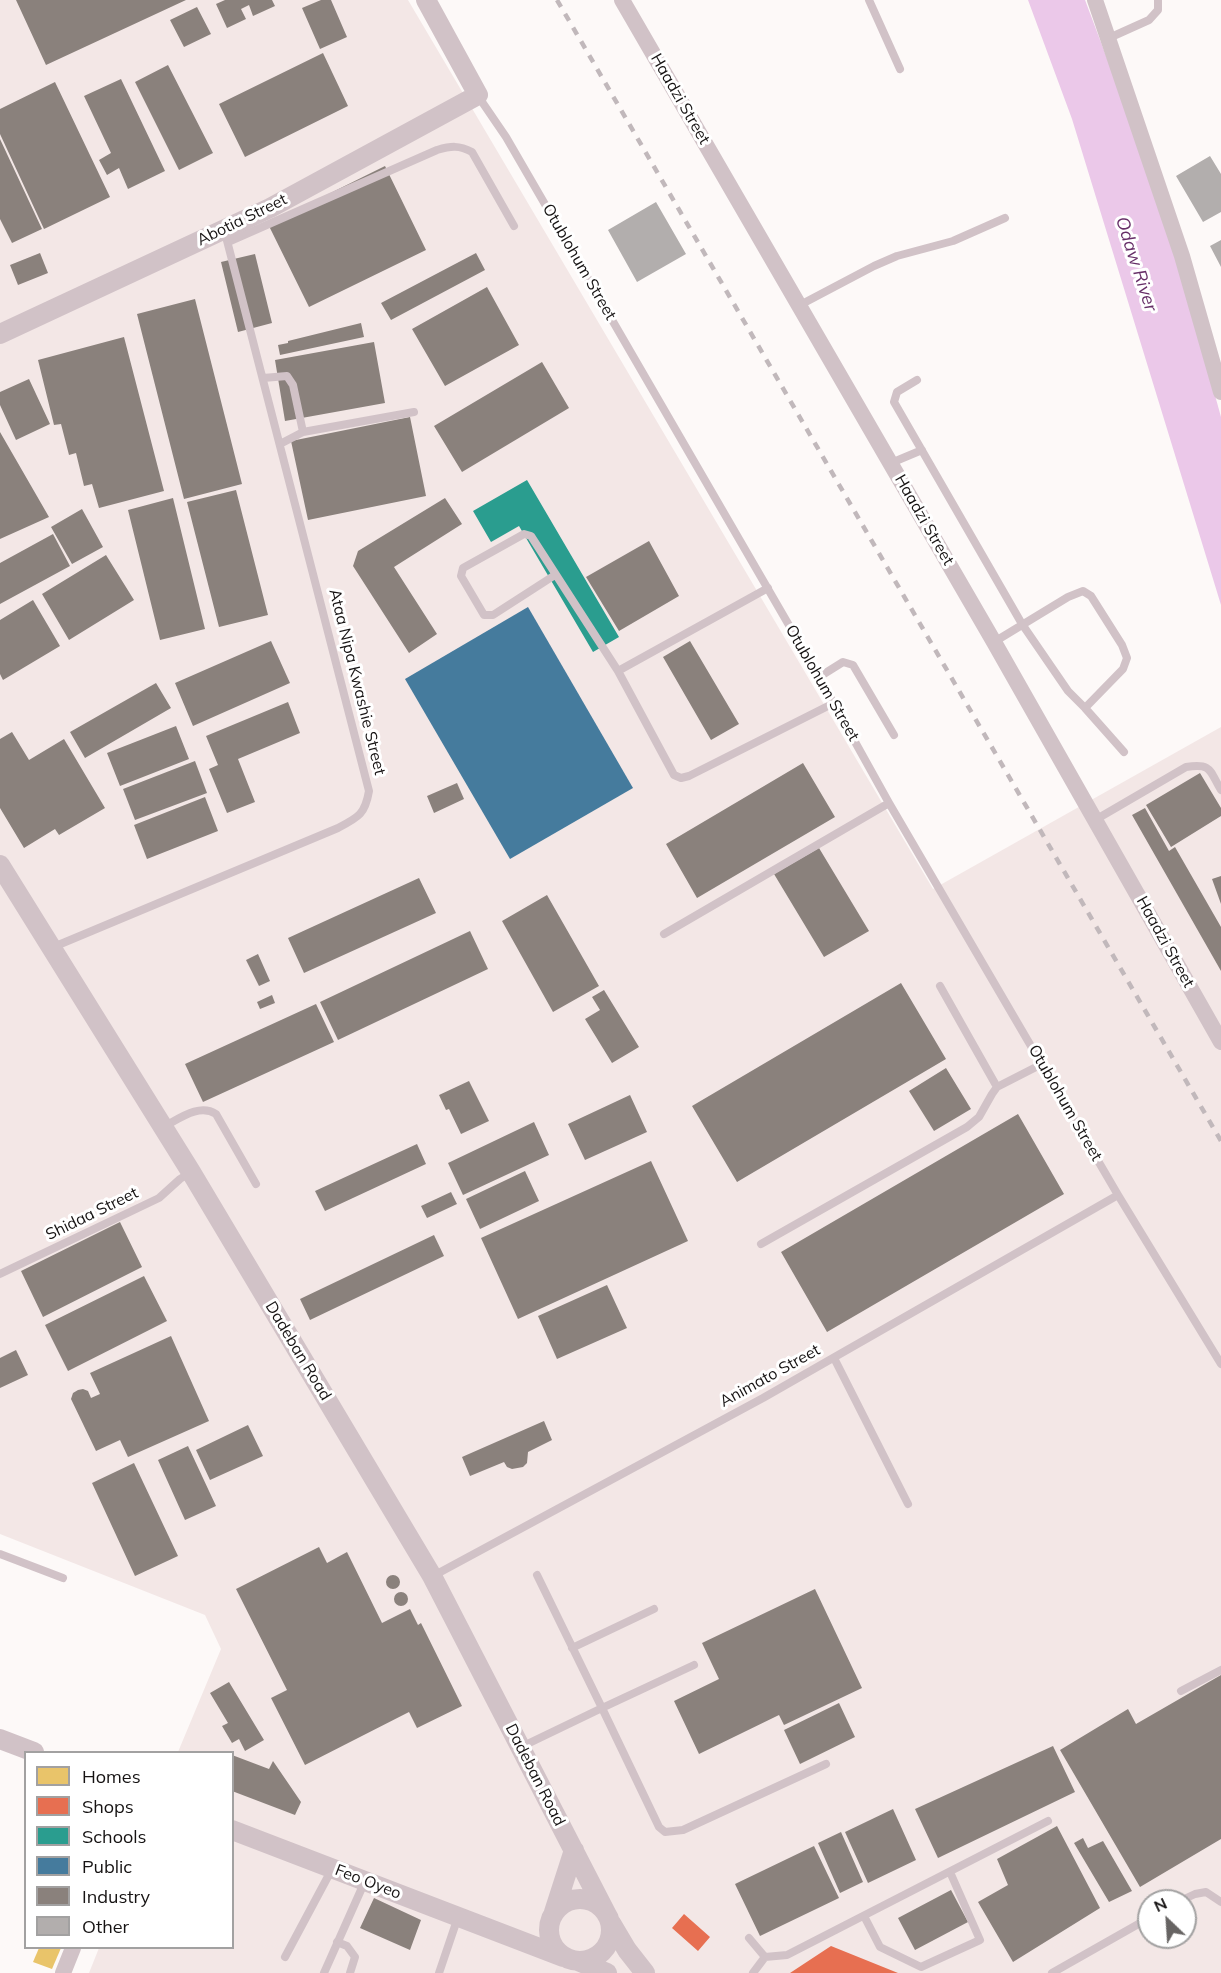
<!DOCTYPE html>
<style>
body{margin:0}
#map{position:relative;width:1221px;height:1973px;overflow:hidden;background:#fdf9f8;font-family:Mulish,sans-serif}
canvas{display:block}
.legend{position:absolute;left:24px;top:1751px;width:210px;height:198px;box-sizing:border-box;background:#fff;border:2px solid #a2a1a1;margin:0;padding:8px 10px;list-style:none;font-size:18px;color:#161313}
.legend li{display:flex;align-items:center;gap:12px;height:30px}
.legend b{width:30px;border:2px solid #a2a1a1}
.north{position:absolute;left:1137px;top:1889px;width:60px;height:60px;box-sizing:border-box;background:#fff;border:2px solid #a2a1a1;border-radius:50%;rotate:335deg;font-size:16px;font-weight:700;line-height:24px;text-align:center;color:#161313}
.north::after{content:'';display:block;margin:auto;width:21px;height:27px;background:#676463;clip-path:polygon(50% 0,100% 100%,50% 72%,0 100%)}
</style>
<div id="map">
<canvas width="1221" height="1973"></canvas>
<ul class="legend">
<li><b style="height:16px;background:#e9c46a"></b>Homes</li>
<li><b style="height:16px;background:#e76f51"></b>Shops</li>
<li><b style="height:16px;background:#2a9d8f"></b>Schools</li>
<li><b style="height:16px;background:#457b9d"></b>Public</li>
<li><b style="height:16px;background:#8a817c"></b>Industry</li>
<li><b style="height:16px;background:#b2aead"></b>Other</li>
</ul>
<div class="north">N</div>
</div>
<script>
const c = document.querySelector('canvas').getContext('2d');
c.lineJoin = 'round';
function paint(path, color) { c.fillStyle = color; c.fill(path, 'evenodd'); }
function strokePath(path, color, width, dash) { c.strokeStyle = color; c.lineWidth = width; c.lineCap = dash ? 'butt' : 'round'; c.setLineDash(dash || []); c.stroke(path); }
function write(font, color, halo, rows, align = 'center') {
  c.font = font + ' Mulish,sans-serif'; c.lineWidth = 6; c.setLineDash([]); c.textBaseline = 'middle'; c.strokeStyle = halo; c.fillStyle = color; for (const [text, x, y, turn = 0] of rows) {
    c.save(); c.translate(x, y); c.rotate((+turn || 0) * Math.PI / 180); c.textAlign = isNaN(turn) ? turn : align; if (halo) c.strokeText(text, 0, 0); c.fillText(text, 0, 0); c.restore();
  }
}
paint(new Path2D(`
 M0,0H408L933,889L1221,727V1973H89L99,1948H232V1752H178L221,1649L205,1615L0,1534ZM1149,1901H1185V1937H1149Z`), '#f3e7e6');
paint(new Path2D(`
 M1028,0H1085L1163,207L1221,417V605L1072,119Z`), '#ebc8e9');
paint(new Path2D(`
 M39,1948H61L52,1969L33,1962Z`), '#e9c46a');
paint(new Path2D(`
 M684,1914L710,1937L698,1951L672,1928Z
 M831,1946L898,1973H790Z`), '#e76f51');
paint(new Path2D(`
 M527,480L619,637L593,652L519,526L491,542L473,511Z`), '#2a9d8f');
paint(new Path2D(`
 M528,607L633,788L510,859L405,679Z`), '#457b9d');
paint(new Path2D(`
 M16,0H186L46,65Z
 M225,0H272L275,6L253,16L249,5L241,9L246,19L227,28L216,4Z
 M321,0H331L347,37L320,49L302,8Z
 M197,7L211,34L184,47L170,20Z
 M323,53L348,106L245,157L219,104Z
 M168,65L213,153L179,170L135,82Z
 M121,79L165,171L128,189L119,168L107,175L99,160L111,153L84,96Z
 M55,82L110,197L44,229L0,134V109Z
 M0,139L42,229L12,243L0,219Z
 M385,166L426,250L309,307L268,224Z
 M40,253L48,273L18,285L10,265Z
 M476,253L485,270L391,320L381,303Z
 M255,254L272,323L238,332L221,262Z
 M487,287L519,345L445,386L412,329Z
 M195,299L242,484L184,499L137,314Z
 M361,323L364,337L280,355L278,345L288,343V341Z
 M124,337L164,491L99,508L92,484L84,486L76,453L69,455L61,424L54,425L38,360Z
 M374,342L385,403L285,421L275,360Z
 M542,362L569,408L462,472L434,426Z
 M29,379L50,424L16,440L0,405V392Z
 M410,417L426,496L308,520L291,441Z
 M0,432L49,517L0,539Z
 M236,490L268,615L219,627L187,502Z
 M173,498L205,629L160,640L128,510Z
 M445,498L462,524L394,567L437,634L409,653L353,566L358,551Z
 M82,509L103,547L72,564L51,527Z
 M53,534L70,566L0,604V563Z
 M649,541L679,596L619,631L586,577Z
 M106,555L134,600L69,640L42,594Z
 M33,600L60,646L3,680L0,674V620Z
 M271,641L290,683L193,726L175,683Z
 M690,641L739,724L711,740L663,657Z
 M156,683L171,708L85,758L70,732Z
 M288,702L300,733L238,759L255,802L227,813L209,769L218,765L206,736Z
 M176,726L189,759L120,786L107,753Z
 M12,732L29,760L64,739L105,808L59,835L55,829L24,848L0,808V739Z
 M195,761L207,793L135,820L123,789Z
 M803,763L835,817L697,898L666,844Z
 M1200,773L1221,808V816L1171,847L1146,805Z
 M457,783L464,799L434,813L427,796Z
 M205,797L218,831L147,859L134,825Z
 M1145,808L1169,851L1175,847L1221,927V971L1132,815Z
 M819,848L869,931L824,957L774,874Z
 M1221,876V904L1212,879Z
 M419,878L436,913L304,973L288,938Z
 M547,895L599,986L553,1012L502,921Z
 M470,931L488,969L338,1040L320,1002Z
 M258,954L270,981L259,986L246,960Z
 M901,983L946,1059L737,1182L692,1106Z
 M604,990L639,1047L612,1063L585,1019L600,1010L592,997Z
 M272,995L275,1003L260,1009L257,1002Z
 M316,1004L334,1042L203,1102L185,1064Z
 M946,1068L971,1109L934,1131L909,1091Z
 M469,1081L489,1121L461,1134L449,1109L446,1110L439,1095Z
 M630,1095L647,1132L585,1160L568,1124Z
 M1018,1114L1064,1194L827,1332L781,1252Z
 M534,1122L549,1155L463,1195L448,1163Z
 M417,1144L426,1164L325,1211L315,1191Z
 M651,1161L688,1241L518,1319L481,1238Z
 M525,1171L539,1201L480,1229L466,1199Z
 M451,1192L457,1204L427,1218L421,1206Z
 M120,1222L142,1267L43,1317L21,1271Z
 M434,1235L444,1256L310,1320L300,1299Z
 M144,1276L167,1321L68,1371L45,1325Z
 M607,1285L627,1328L557,1359L538,1316Z
 M171,1336L209,1421L128,1457L120,1440L96,1451L71,1399L73,1393L78,1390L83,1389L88,1391L91,1398L100,1394L90,1373Z
 M16,1350L28,1375L0,1388V1358Z
 M544,1421L552,1440L528,1452L527,1463L523,1467L512,1469L507,1467L504,1462L470,1476L462,1457Z
 M248,1425L263,1456L210,1480L196,1450Z
 M188,1446L216,1506L185,1520L158,1460Z
 M134,1463L178,1556L135,1576L92,1483Z
 M319,1547L327,1563L347,1552L382,1623L410,1609L418,1625L421,1623L462,1706L417,1728L409,1712L305,1765L271,1698L287,1690L236,1589Z
 M386 1582a7 7 0 1 1 14 0a7 7 0 1 1-14 0Z
 M815,1589L862,1688L784,1725L779,1715L699,1754L674,1701L719,1679L702,1643Z
 M394 1599a7 7 0 1 1 14 0a7 7 0 1 1-14 0Z
 M1221,1675V1839L1140,1887L1060,1750L1128,1709L1136,1724Z
 M229,1682L264,1740L245,1751L239,1739L232,1743L222,1726L228,1723L210,1693Z
 M839,1703L855,1737L800,1764L784,1730Z
 M1053,1746L1075,1792L938,1858L915,1809Z
 M232,1755L269,1769L273,1761L301,1802L295,1815L232,1791Z
 M893,1809L916,1860L868,1883L845,1832Z
 M1057,1826L1100,1908L1013,1962L978,1902L1008,1885L997,1859Z
 M841,1832L863,1882L840,1893L818,1843Z
 M1083,1838L1088,1848L1103,1841L1132,1891L1109,1902L1074,1843Z
 M814,1846L839,1898L760,1936L735,1884Z
 M951,1890L968,1922L915,1950L898,1918Z
 M374,1898L421,1920L410,1950L360,1928Z`), '#8a817c');
paint(new Path2D(`
 M1210,156L1221,174V212L1203,222L1176,176Z
 M656,202L686,254L637,282L608,230Z
 M1221,240V267L1210,246Z`), '#b2aead');
strokePath(new Path2D(`
 M869,0L900,69
 M1109,38L1149,20L1158,10V0
 M478,96L506,137L819,677L889,803L1118,1195L1221,1364
 M228,242L437,150C451,146 459,145 472,152L514,226
 M800,305L874,266L897,256L953,241L1005,218
 M263,378L287,376L293,385L303,432L280,444
 M917,380L897,392L894,402L1022,624L1068,691L1085,708L1124,752
 M303,432L414,412
 M891,463L922,450
 M555,575L493,615H484L461,576L463,568L524,534L531,536L618,671L674,775L681,778L689,776L834,703
 M994,642L1068,597L1083,591L1091,596L1122,645L1127,658L1123,669L1085,708
 M618,671L768,588
 M819,677L843,662L853,665L894,735
 M1095,820L1186,767C1212,763 1209,770 1221,790
 M664,934L889,803
 M51,948L338,828C359,817 365,814 369,791L224,229
 M940,986L997,1087
 M163,1127C179,1119 199,1103 216,1114L256,1184
 M761,1244L967,1127L979,1117L992,1094L997,1087L1042,1064
 M0,1274L159,1198L180,1179L191,1172
 M834,1358L908,1504
 M0,1554L63,1578
 M433,1576L763,1398L1118,1195
 M572,1648L654,1609
 M694,1665L602,1708L659,1827L665,1832L683,1830L826,1764
 M1181,1691L1221,1670
 M521,1747L602,1708L537,1575
 M1180,1901L1195,1894L1206,1892L1221,1902
 M864,1916L880,1947L921,1967L980,1940L950,1872
 M749,1938L765,1957L753,1973
 M337,1942L347,1946L355,1957L350,1973
 M285,1957L332,1869
 M765,1957L787,1955L1048,1821
 M324,1973L365,1881
 M439,1973L458,1917
 M1052,1973L1149,1918`), '#d1c2c7', 8);
strokePath(new Path2D(`
 M622,0L994,642L1221,1042
 M1095,0L1182,256L1221,392
 M63,1973L73,1948`), '#d1c2c7', 16);
strokePath(new Path2D(`
 M0,334L270,208L478,95L426,0
 M0,865L191,1172L432,1576L607,1915
 M0,1739L34,1752
 M232,1830L563,1957
 M549 1930a31 31 0 1 1 62 0a31 31 0 1 1-62 0Z
 M554,1912L574,1850
 M611,1923L627,1950L645,1973
 M578,1961L607,1973`), '#d1c2c7', 20);
strokePath(new Path2D(`
 M557,0L1221,1141`), '#c1b8bb', 4.5, [8, 8]);
write('16px', '#161313', '#fff', [
 ["Haadzi Street",680,99,60],
 ["Abotia Street",242,220,-26],
 ["Otublohum Street",579,262,60],
 ["Haadzi Street",924,520,60],
 ["Ataa Nipa Kwashie Street",357,682,76],
 ["Otublohum Street",822,683,60],
 ["Haadzi Street",1165,942,61],
 ["Otublohum Street",1065,1103,60],
 ["Shidaa Street",92,1214,-26],
 ["Dadeban Road",298,1351,59],
 ["Animato Street",770,1376,-29],
 ["Dadeban Road",535,1775,63],
 ["Feo Oyeo",368,1882,21]
]);
write('italic 18px', '#672f68', '#fff', [
 ["Odaw River",1136,264,72]
]);
</script>
